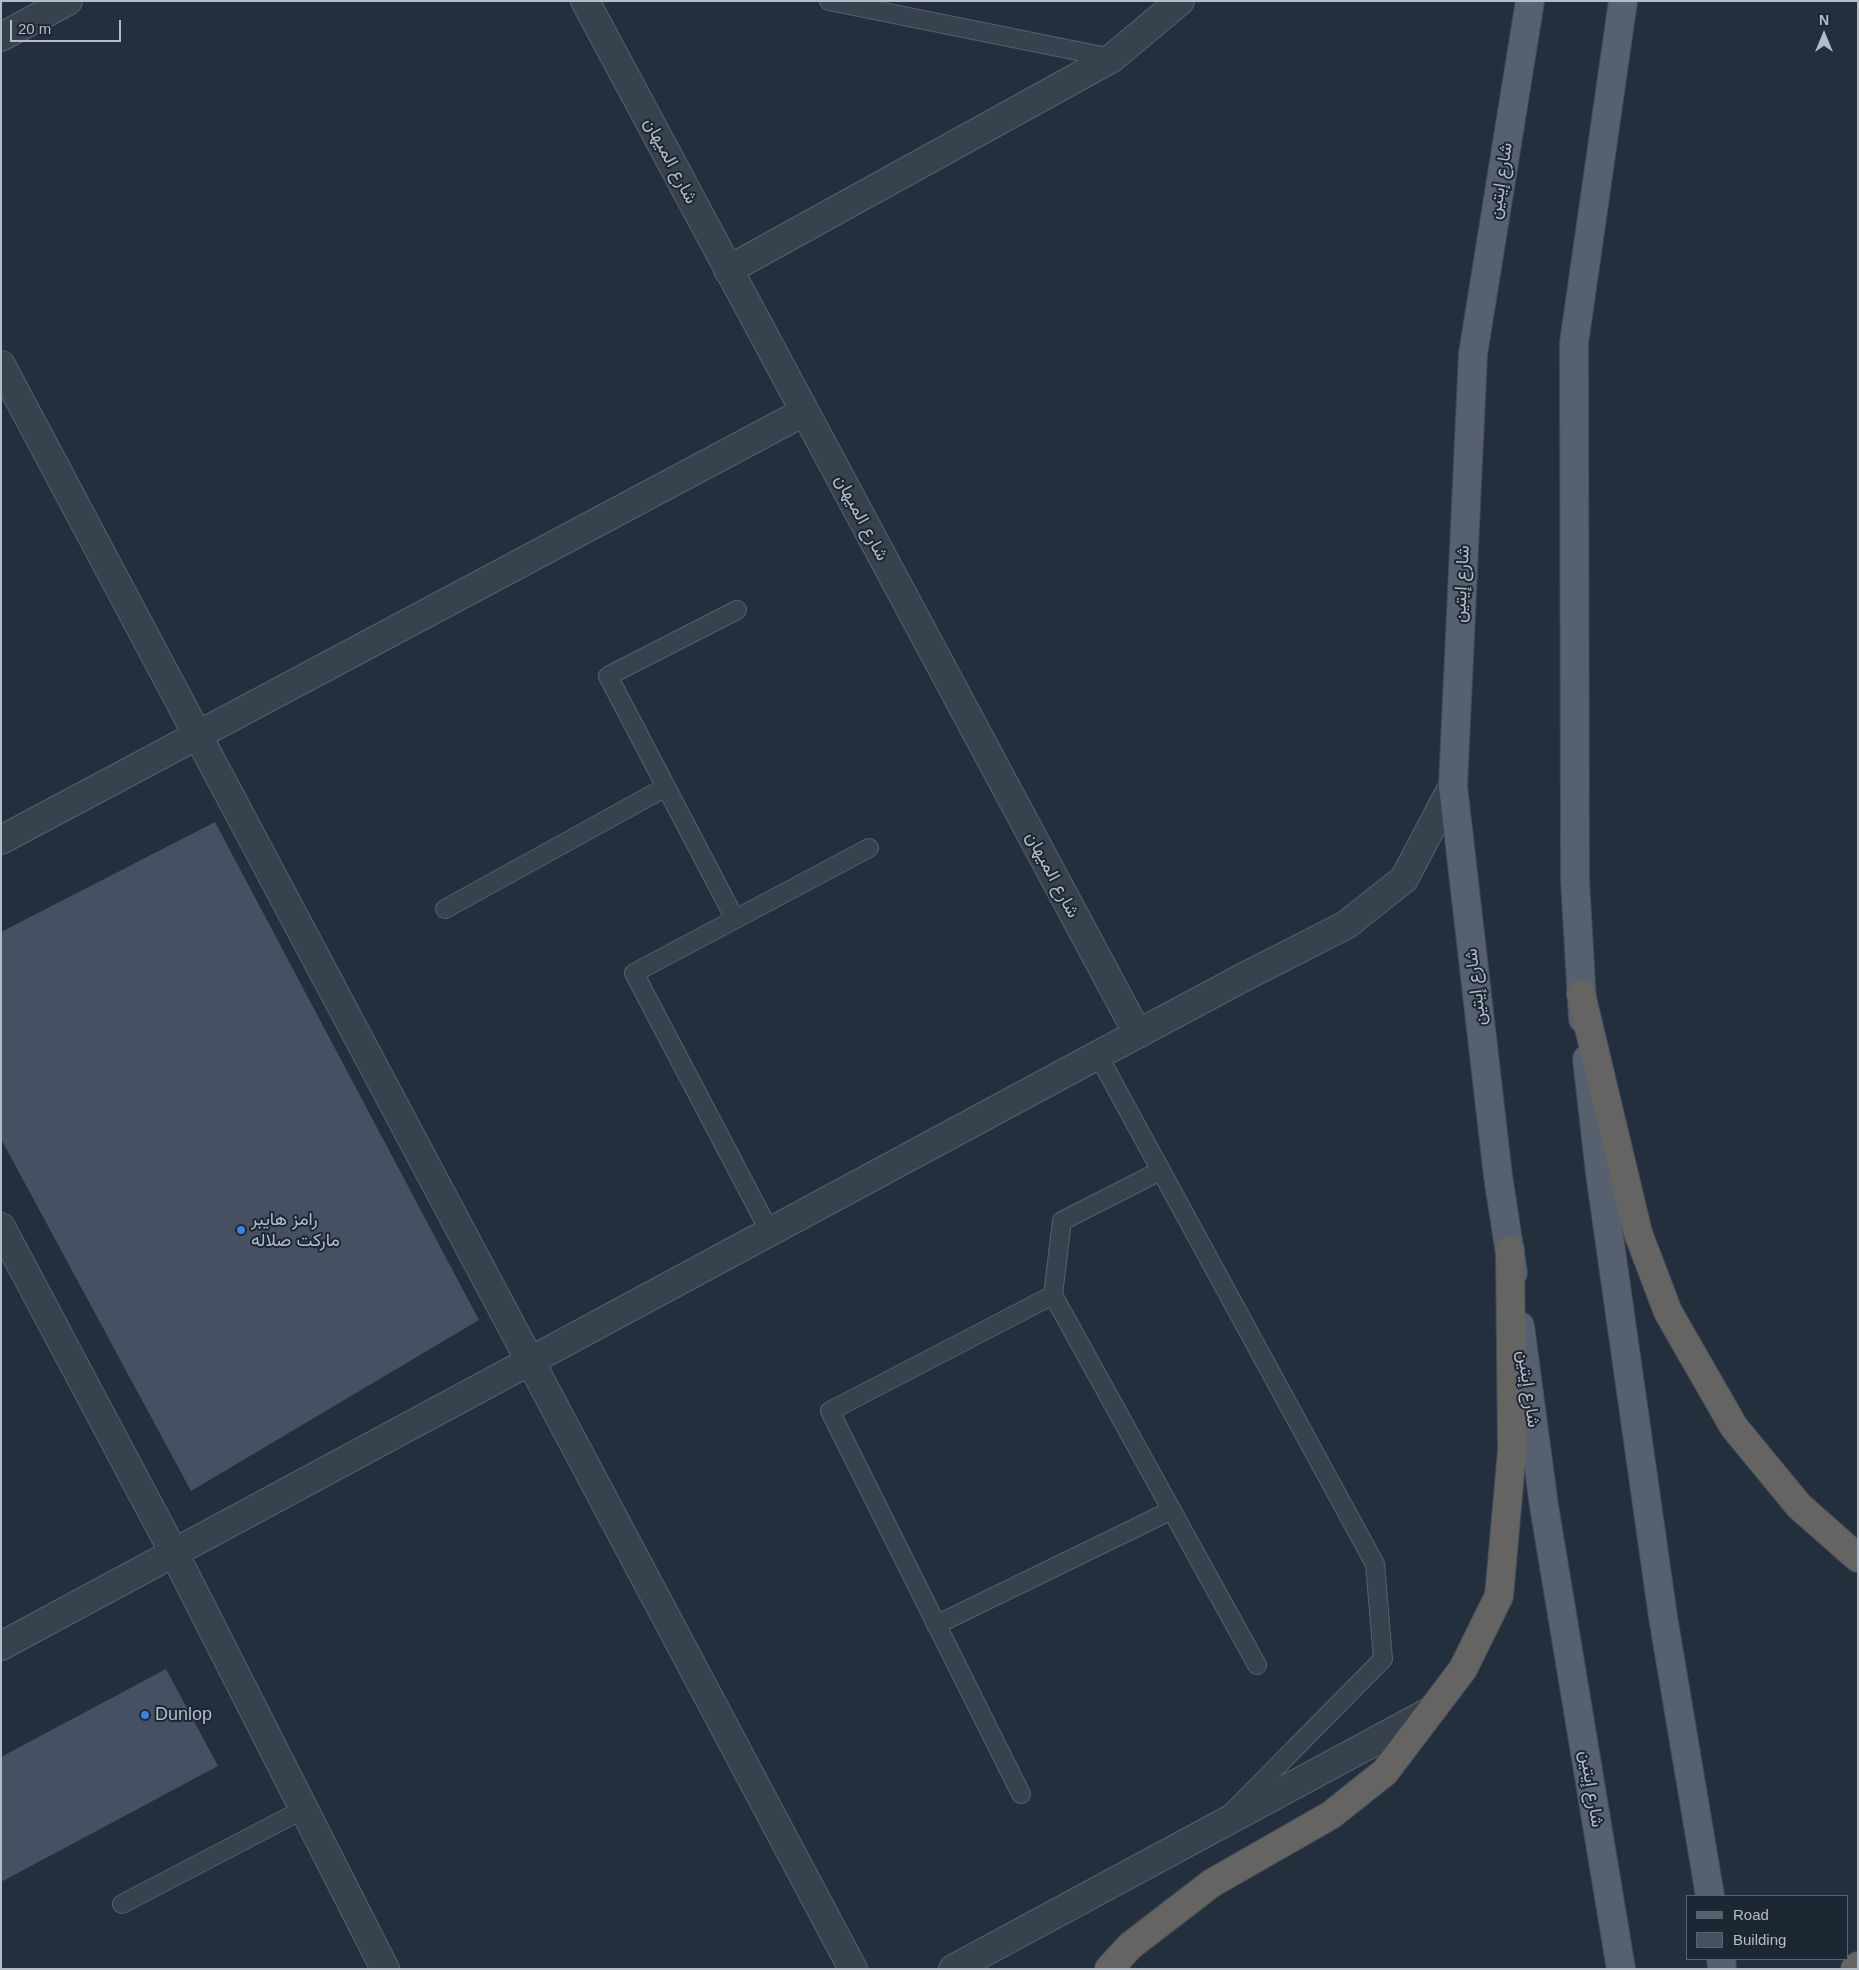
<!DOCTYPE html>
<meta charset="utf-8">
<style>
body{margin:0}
#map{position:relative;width:1859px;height:1970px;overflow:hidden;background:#242f3e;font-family:Arial,sans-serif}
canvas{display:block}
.frame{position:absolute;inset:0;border:2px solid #b4bcc9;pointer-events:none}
.legend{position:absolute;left:1686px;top:1895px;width:162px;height:65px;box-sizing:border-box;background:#1d2633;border:1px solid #59626f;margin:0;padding:6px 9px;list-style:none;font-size:15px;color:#b4bcc9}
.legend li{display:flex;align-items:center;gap:10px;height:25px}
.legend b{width:25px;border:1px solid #59626f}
.north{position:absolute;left:1799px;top:10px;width:50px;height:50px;-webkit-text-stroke:4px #1d2633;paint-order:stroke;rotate:0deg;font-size:14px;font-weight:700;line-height:20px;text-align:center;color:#b4bcc9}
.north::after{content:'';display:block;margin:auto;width:18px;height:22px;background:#b4bcc9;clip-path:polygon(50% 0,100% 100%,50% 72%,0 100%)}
.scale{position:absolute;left:10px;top:20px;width:111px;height:22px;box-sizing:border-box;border:2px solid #b4bcc9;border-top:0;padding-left:6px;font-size:15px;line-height:18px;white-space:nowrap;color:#b4bcc9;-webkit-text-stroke:4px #1d2633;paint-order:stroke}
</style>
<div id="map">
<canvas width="1859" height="1970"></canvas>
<div class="frame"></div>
<ul class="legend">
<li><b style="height:6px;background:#56606e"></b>Road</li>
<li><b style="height:14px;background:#455162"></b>Building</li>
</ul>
<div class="north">N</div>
<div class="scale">20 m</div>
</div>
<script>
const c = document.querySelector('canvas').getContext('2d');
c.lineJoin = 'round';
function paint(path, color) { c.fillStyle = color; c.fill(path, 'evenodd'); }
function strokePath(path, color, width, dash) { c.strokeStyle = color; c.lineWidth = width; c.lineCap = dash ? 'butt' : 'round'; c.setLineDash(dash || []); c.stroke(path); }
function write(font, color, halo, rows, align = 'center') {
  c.font = font + ' Arial,Vazirmatn,sans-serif'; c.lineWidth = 4; c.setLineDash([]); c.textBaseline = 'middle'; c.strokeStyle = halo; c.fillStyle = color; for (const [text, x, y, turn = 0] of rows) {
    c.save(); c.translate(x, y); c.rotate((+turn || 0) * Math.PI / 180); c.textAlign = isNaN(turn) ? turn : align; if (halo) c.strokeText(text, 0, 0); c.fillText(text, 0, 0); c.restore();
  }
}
paint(new Path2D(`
 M215,822L479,1320L191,1491L1,1139V932Z
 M166,1669L218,1766L1,1882V1757Z`), '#455162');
const service = new Path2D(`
 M829,1L1112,58
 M445,909L666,787
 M735,919L608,676L737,610
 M1098,1055L1375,1564L1383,1659L1234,1810
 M1160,1171L1062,1221L1053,1295L1257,1665
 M770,1232L634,973L869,848
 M936,1625L1172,1510
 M1021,1794L830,1411L1053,1295
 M122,1904L304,1809`);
const minor = new Path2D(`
 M1,37L68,1
 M728,270L1112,58L1180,1
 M1,365L853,1969
 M1,840L804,412
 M1,1227L174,1553L385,1969
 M1,1646L1098,1055L1244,977L1346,925L1404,879L1453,786
 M953,1969L1431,1711`);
const tertiary = new Path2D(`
 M585,1L1138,1034`);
const primary = new Path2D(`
 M1583,1019L1575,880L1574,343L1623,1
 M1587,1059L1600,1173L1663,1617L1710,1896
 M1513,1273L1498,1176L1453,786L1473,354L1530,1
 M1520,1326L1544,1506L1621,1969
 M1721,1959L1722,1969`);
const trunk = new Path2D(`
 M1581,994L1638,1233L1668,1312L1734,1427L1799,1506L1858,1558
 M1109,1969L1130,1946L1212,1883L1331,1815L1385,1772L1463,1669L1499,1596L1512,1451L1510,1250
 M1855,1969L1858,1966`);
strokePath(service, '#565f6c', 20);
strokePath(minor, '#565f6c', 30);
strokePath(tertiary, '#565f6c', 30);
strokePath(primary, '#414a57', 30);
strokePath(trunk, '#434c59', 30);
strokePath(service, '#38414e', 18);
strokePath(minor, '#38414e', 28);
strokePath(tertiary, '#38414e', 28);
strokePath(primary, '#56606e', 28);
strokePath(trunk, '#656462', 28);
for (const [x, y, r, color] of [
 [241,1230,5,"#3f7fe0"],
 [145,1715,5,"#3f7fe0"]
]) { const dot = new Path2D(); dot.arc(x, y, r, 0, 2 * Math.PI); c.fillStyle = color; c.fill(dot); strokePath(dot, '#1d2633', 2); }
write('18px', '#b4bcc9', '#1d2633', [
 ["شارع الميهان",670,161,62],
 ["شارع إيتين",1501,181,-81],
 ["شارع الميهان",861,518,62],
 ["شارع إيتين",1462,584,-87],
 ["شارع الميهان",1052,875,62],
 ["شارع إيتين",1476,987,-97],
 ["شارع إيتين",1528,1389,82],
 ["شارع إيتين",1591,1789,81]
]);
write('18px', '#b4bcc9', '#1d2633', [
 ["رامز هايبر",251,1220],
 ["ماركت صلاله",251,1241],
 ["Dunlop",155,1715]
], 'left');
</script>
